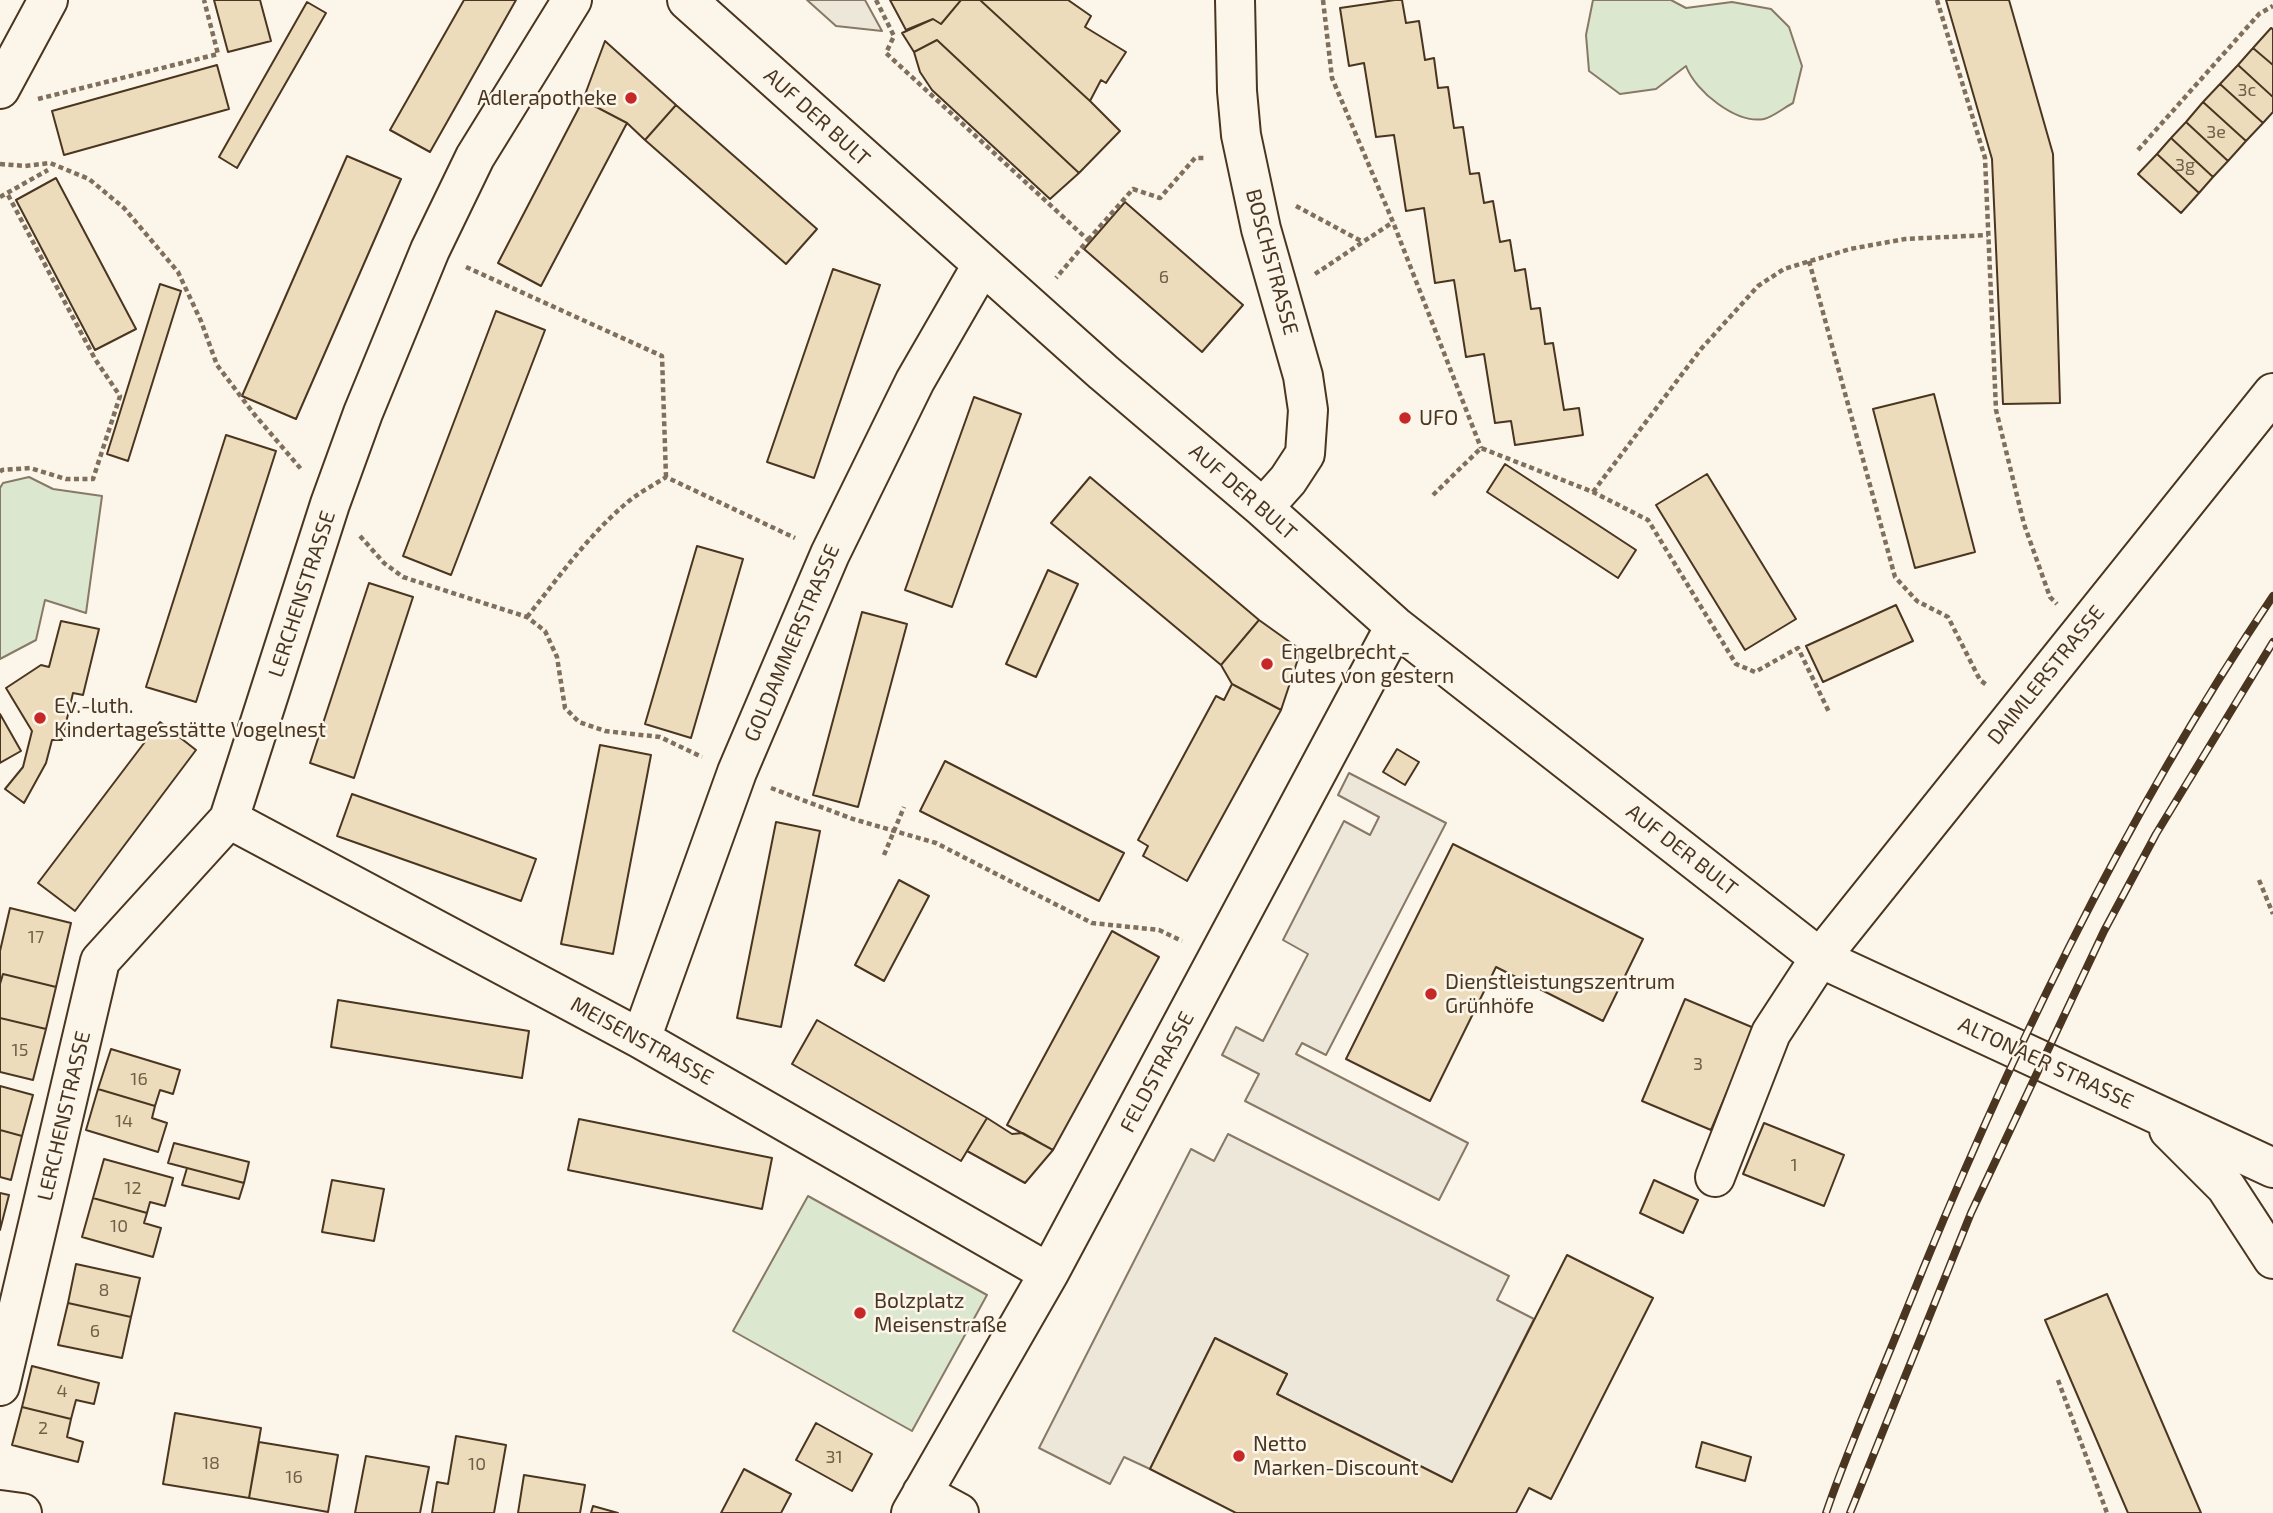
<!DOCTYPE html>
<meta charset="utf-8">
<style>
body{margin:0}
canvas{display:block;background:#fbf6e9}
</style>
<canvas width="2273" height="1513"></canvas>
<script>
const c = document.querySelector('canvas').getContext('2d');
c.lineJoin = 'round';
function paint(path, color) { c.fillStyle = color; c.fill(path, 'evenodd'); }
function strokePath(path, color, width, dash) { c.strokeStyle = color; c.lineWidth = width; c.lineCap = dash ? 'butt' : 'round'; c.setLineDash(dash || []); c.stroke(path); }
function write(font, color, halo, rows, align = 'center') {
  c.font = font + ' "Exo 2",sans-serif'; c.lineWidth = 5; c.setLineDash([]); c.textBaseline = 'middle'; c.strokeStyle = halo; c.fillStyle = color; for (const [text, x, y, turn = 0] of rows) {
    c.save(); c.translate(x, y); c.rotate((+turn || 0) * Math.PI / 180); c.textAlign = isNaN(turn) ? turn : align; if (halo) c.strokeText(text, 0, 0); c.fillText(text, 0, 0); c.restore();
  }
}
const green = new Path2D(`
 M1593,0H1671L1686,8L1732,2L1771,9L1789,27L1802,66L1793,103C1785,107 1773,117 1764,119C1736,124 1695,91 1686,66L1656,89L1620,94L1589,71L1586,35Z
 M29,477L53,489L102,496L86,613L45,600L36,640L0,659V488L3,483Z
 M808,1196L987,1295L912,1431L733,1331Z`);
paint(green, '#dce7d0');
strokePath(green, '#887966', 2);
const parking = new Path2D(`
 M807,0H865L882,31L836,26Z
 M1349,773L1446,823L1326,1055L1302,1043L1296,1054L1468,1143L1439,1200L1245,1101L1259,1074L1222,1055L1236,1027L1263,1041L1308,954L1283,940L1344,821L1370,835L1379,817L1338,795Z
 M1228,1134L1509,1276L1497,1300L1534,1319L1452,1482L1277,1394L1287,1374L1215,1338L1150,1469L1124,1457L1110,1484L1039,1448L1191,1149L1214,1161Z`);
paint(parking, '#ede7d9');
strokePath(parking, '#887966', 2);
const building = new Path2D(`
 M214,0H260L271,41L228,52Z
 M464,0H516L430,152L390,130Z
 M890,0H961L941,24L933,19L906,30Z
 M961,0H980L1090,101L1120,131L1079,173L937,40L914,52L902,33L933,19L941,24Z
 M980,0H1068L1091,16L1085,27L1126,52L1106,83L1101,80L1090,101Z
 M1395,0H1402L1406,23L1419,21L1425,60L1434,58L1438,88L1448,87L1454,128L1463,127L1470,174L1479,173L1484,203L1493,201L1500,242L1510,240L1515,271L1525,269L1531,309L1540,308L1545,344L1553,343L1564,410L1579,408L1583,435L1515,445L1511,421L1495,423L1484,354L1466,357L1454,280L1435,283L1424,208L1406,211L1394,135L1376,137L1364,63L1349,66L1340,8Z
 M1946,0H2009L2053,154L2060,403L2003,404L1992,159Z
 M307,2L326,13L237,168L219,157Z
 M2271,28L2273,29V65L2253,48Z
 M937,40L1079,173L1050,199L932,90L920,72L914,52Z
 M605,41L676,105L645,140L627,123L583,100Z
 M2253,48L2273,65V97L2238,65Z
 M217,65L229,109L64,155L52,111Z
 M2238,65L2273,97V112L2263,123L2220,84Z
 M2220,84L2263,123L2246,141L2203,102Z
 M583,100L627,123L541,286L498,263Z
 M2203,102L2246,141L2228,161L2186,122Z
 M676,105L817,229L786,264L645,140Z
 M2186,122L2228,161L2213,177L2171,138Z
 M2171,138L2213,177L2199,193L2157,154Z
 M2157,154L2199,193L2181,213L2138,174Z
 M347,156L401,179L296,419L242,396Z
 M56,178L136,329L95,350L16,200Z
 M1125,202L1243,305L1202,352L1084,249Z
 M833,269L880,285L814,478L767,462Z
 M160,284L181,291L128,461L107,454Z
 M496,311L545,330L451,575L403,556Z
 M1934,394L1975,552L1915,568L1873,409Z
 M974,397L1021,414L952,607L905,590Z
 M226,435L276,451L196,702L146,687Z
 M1505,464L1636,550L1618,578L1487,492Z
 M1707,474L1796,619L1745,650L1656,505Z
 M1090,477L1259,620L1221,665L1051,523Z
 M697,546L743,559L691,738L645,724Z
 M1048,570L1078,584L1036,677L1006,664Z
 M369,583L413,597L354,778L310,763Z
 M1896,605L1913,641L1823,682L1806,646Z
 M862,612L907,624L858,807L813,795Z
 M1259,620L1301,650L1281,710L1232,684L1221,665Z
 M61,621L99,629L83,695L73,693L62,740H52L46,763L24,803L5,789L23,767L32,731L6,688L41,665L49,667Z
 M1232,684L1281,710L1187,881L1143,856L1148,846L1138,840L1216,696L1224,700Z
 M0,714L21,751L0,763Z
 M160,722L196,750L75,911L38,883Z
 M600,745L651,755L613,954L561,944Z
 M1397,749L1419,762L1405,785L1383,772Z
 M945,761L1124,853L1099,901L920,811Z
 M352,794L536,859L521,901L337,836Z
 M776,822L820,831L781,1027L737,1018Z
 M1453,844L1643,939L1603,1021L1496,967L1430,1101L1346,1059Z
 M899,880L929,896L884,981L855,965Z
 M10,908L71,923L56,987L3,974L0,984V951Z
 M1112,931L1159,957L1053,1150L1007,1125Z
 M3,974L56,987L46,1029L0,1018V984Z
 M1685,999L1754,1028L1711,1130L1642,1101Z
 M338,1000L529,1031L522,1078L331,1047Z
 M0,1018L46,1029L33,1080L0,1072Z
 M817,1020L987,1118L961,1161L792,1064Z
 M111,1049L180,1070L173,1094L160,1090L155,1106L98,1089Z
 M0,1086L33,1095L22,1136L0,1130Z
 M98,1089L155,1106L152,1118L167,1123L158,1152L86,1130Z
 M987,1118L1012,1134L1023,1133L1053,1150L1025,1183L967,1151Z
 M579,1119L772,1158L762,1209L568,1170Z
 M1764,1123L1844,1155L1824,1206L1743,1174Z
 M0,1130L22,1136L11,1180L0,1177Z
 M174,1143L249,1162L244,1183L168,1163Z
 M104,1159L173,1178L165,1206L150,1202L147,1213L93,1198Z
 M187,1168L244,1183L239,1199L182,1185Z
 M332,1180L384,1189L374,1241L322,1232Z
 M1654,1180L1698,1200L1683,1233L1640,1213Z
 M0,1193L9,1195L0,1230Z
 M93,1198L147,1213L144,1223L161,1228L153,1257L82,1237Z
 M1567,1255L1653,1298L1551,1499L1529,1488L1516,1513H1236L1150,1469L1215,1338L1287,1374L1277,1394L1452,1482Z
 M76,1264L140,1278L131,1317L68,1303Z
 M2107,1294L2201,1513H2128L2045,1320Z
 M68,1303L131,1317L122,1358L58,1345Z
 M32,1366L99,1383L94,1404L76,1400L71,1419L22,1407Z
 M22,1407L71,1419L67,1437L83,1442L78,1462L12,1445Z
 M175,1413L261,1428L249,1498L163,1484Z
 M816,1423L872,1454L852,1491L796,1460Z
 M456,1436L506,1445L494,1513H432L437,1482L448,1484Z
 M259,1442L338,1455L328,1512L249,1498Z
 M1702,1442L1751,1457L1745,1481L1696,1467Z
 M366,1456L429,1467L420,1513H355Z
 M744,1469L791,1494L781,1513H721Z
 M524,1475L585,1485L580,1513H518Z
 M593,1506L618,1513H591Z`);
paint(building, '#ecdcbc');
strokePath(building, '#4a3520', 2);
const minor = new Path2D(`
 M687,0L1103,372L1263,508L1395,626L1820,958L2273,1168
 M1235,0L1237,91L1241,135L1261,229L1303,376L1308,410L1305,454L1288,480L1263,508
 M0,89L48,0
 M229,819L641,1039L1049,1273
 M641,1039L737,772L830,554L915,381L982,265
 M2169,1130L2226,1187L2273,1259
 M1715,1177L1771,1033L1820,958L2273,393
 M0,1386L100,961L229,819L330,504L363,413L430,250L475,157L572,0
 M922,1493L959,1513
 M0,1510L22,1513
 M911,1513L1049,1273L1395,626`);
strokePath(minor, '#4a3520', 42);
strokePath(new Path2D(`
 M876,0L894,36L886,53L1088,240L1056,278
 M1323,0L1332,78L1393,222L1481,448
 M1937,0L1985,158L1996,410L2024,524L2050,597L2057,604
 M38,99L218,54L204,0
 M2138,150L2259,14L2273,6
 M0,164L25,166L50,163L89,179L124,208L178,272L201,321L217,365L254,414L301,469
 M0,197L48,170
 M1296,206L1363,242
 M1088,240L1133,189L1160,198L1195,158H1206
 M1809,261L1895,577L1917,601L1948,617L1980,680L1988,686
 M466,267L662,356L666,477
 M1315,274L1393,222
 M0,472L2,470L30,468L66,479H93L120,396L95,359L7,193
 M1593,492L1701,349L1758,286L1784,269L1850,249L1905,239L1988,235
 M1433,495L1481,448L1593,492L1648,520L1736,664L1755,672L1798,648L1829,712
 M360,536L384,563L403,577L527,617L545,631L557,657L565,708L579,722L605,731L660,737L702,757
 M527,617C559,577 589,534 629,501C640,492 654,485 666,477L795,538
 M771,788L853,819L936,843L1092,923L1159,930L1182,941
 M884,855L904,807
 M2259,880L2273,914
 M2058,1380L2107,1513`), '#7f6f5c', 4.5, [5, 3.5]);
strokePath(minor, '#fbf6e9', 38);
const rail = new Path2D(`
 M1826,1513C1849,1446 1878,1381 1904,1316C2004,1066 2122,820 2273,596
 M1850,1513L1971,1213L2104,931L2156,834L2273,642`);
strokePath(rail, '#4a3520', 8);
strokePath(rail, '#fbf6e9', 5, [16]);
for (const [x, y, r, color] of [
 [631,98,7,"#c62828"],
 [1405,418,7,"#c62828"],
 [1267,664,7,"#c62828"],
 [40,718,7,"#c62828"],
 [1431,994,7,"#c62828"],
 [860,1313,7,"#c62828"],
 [1239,1456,7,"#c62828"]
]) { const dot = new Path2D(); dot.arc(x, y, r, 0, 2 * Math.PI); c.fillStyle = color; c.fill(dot); strokePath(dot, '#fbf6e9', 2.5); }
write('18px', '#725f47', null, [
 ["3c",2247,90],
 ["3e",2216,132],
 ["3g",2185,165],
 ["6",1164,277],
 ["17",36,937],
 ["15",20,1050],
 ["3",1698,1064],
 ["16",139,1079],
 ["14",124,1121],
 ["1",1794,1165],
 ["12",133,1188],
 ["10",119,1226],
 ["8",104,1290],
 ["6",95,1331],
 ["4",62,1391],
 ["2",43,1428],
 ["31",834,1457],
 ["18",211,1463],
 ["10",477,1464],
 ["16",294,1477]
]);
write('21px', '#4a3520', '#fbf6e9', [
 ["Adlerapotheke",617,98,"right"],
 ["UFO",1419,418],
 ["Engelbrecht -",1281,652],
 ["Gutes von gestern",1281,676],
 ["Ev.-luth.",54,706],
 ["Kindertagesstätte Vogelnest",54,730],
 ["Dienstleistungszentrum",1445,982],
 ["Grünhöfe",1445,1006],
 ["Bolzplatz",874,1301],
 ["Meisenstraße",874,1325],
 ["Netto",1253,1444],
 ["Marken-Discount",1253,1468]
], 'left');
write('21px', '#4a3520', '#fbf6e9', [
 ["AUF DER BULT",817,117,42],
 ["BOSCHSTRASSE",1272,262,75],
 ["AUF DER BULT",1243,492,41],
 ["LERCHENSTRASSE",302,594,-72],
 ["GOLDAMMERSTRASSE",792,643,-67],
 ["DAIMLERSTRASSE",2046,675,-51],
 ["AUF DER BULT",1682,850,38],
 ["MEISENSTRASSE",642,1041,29],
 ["ALTONAER STRASSE",2046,1063,25],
 ["FELDSTRASSE",1157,1072,-62],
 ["LERCHENSTRASSE",64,1116,-77]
]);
</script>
